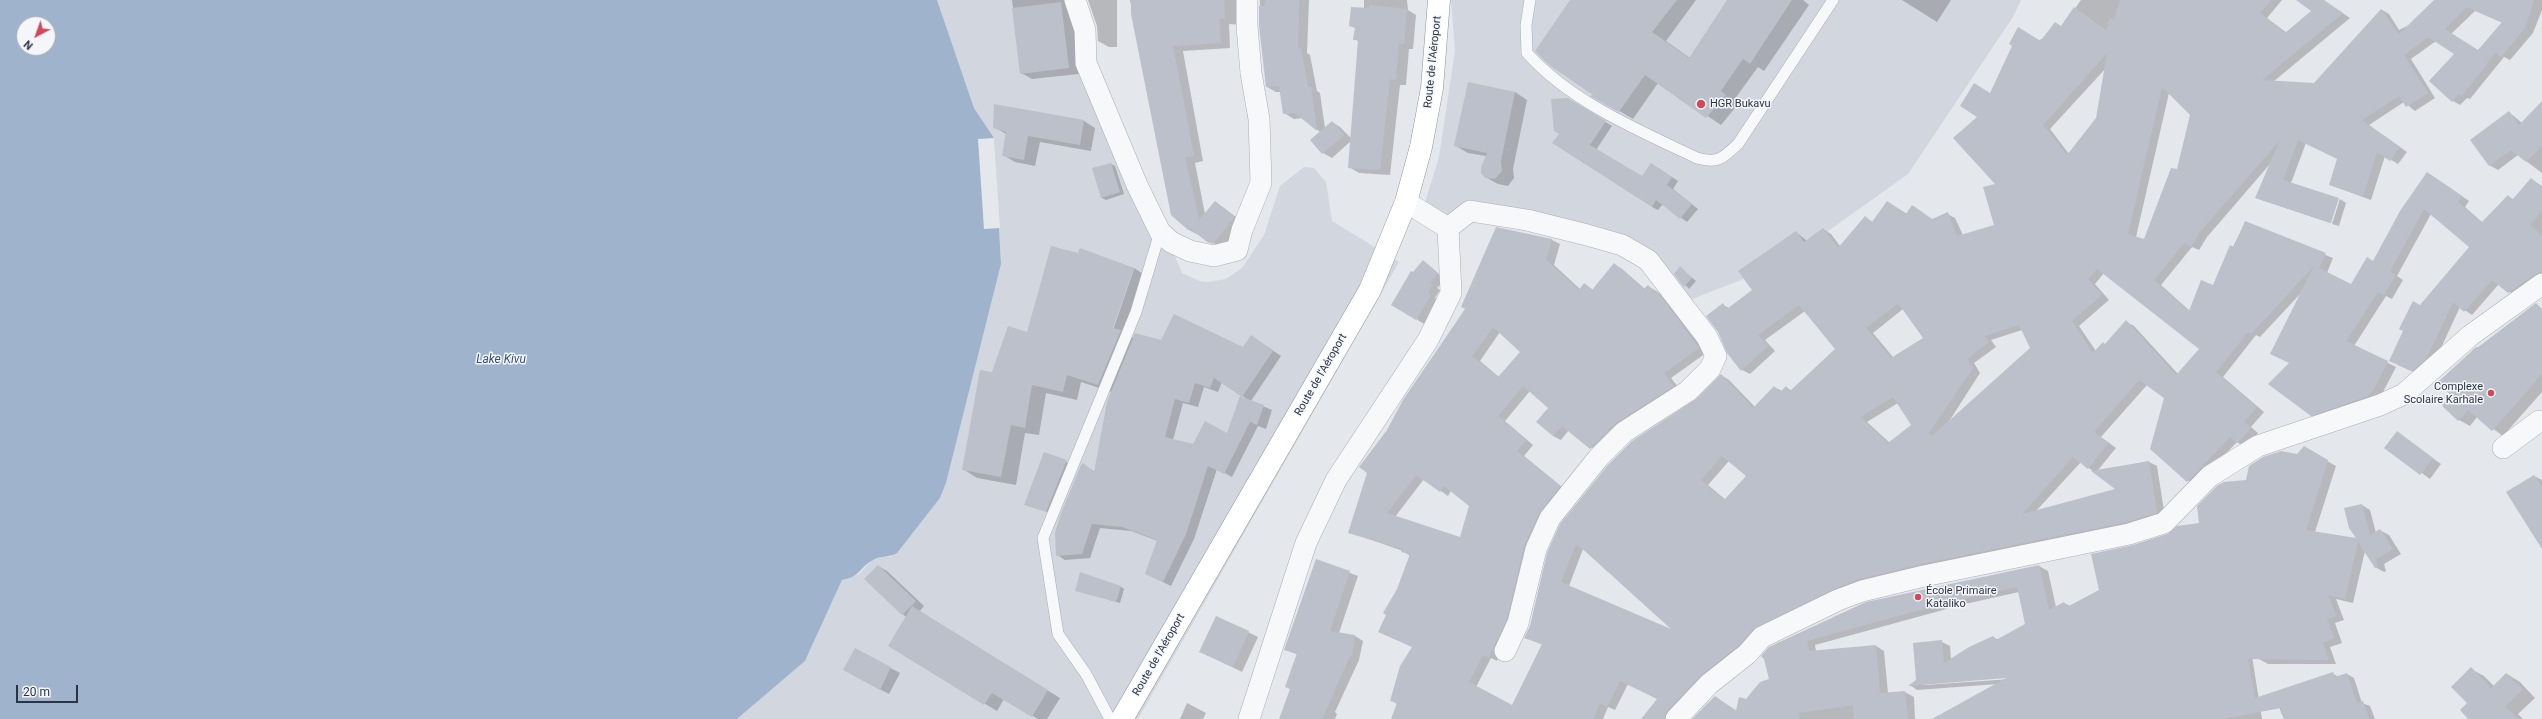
<!DOCTYPE html>
<meta charset="utf-8">
<style>
body{margin:0}
#map{position:relative;width:2542px;height:719px;overflow:hidden;background:#e4e7ec;font-family:Roboto,sans-serif}
canvas{display:block}
.north{position:absolute;left:16px;top:16px;width:40px;height:40px;box-sizing:border-box;background:#f4f6f9;border:1px solid #a4a8b1;border-radius:50%;rotate:221deg;font-size:11px;font-weight:700;line-height:16px;text-align:center;color:#2b3445}
.north::after{content:'';display:block;margin:auto;width:14px;height:18px;background:#d1495b;clip-path:polygon(50% 0,100% 100%,50% 72%,0 100%)}
.scale{position:absolute;left:16px;top:685px;width:62px;height:18px;box-sizing:border-box;border:2px solid #2b3445;border-top:0;padding-left:5px;font-size:12px;line-height:14px;white-space:nowrap;color:#2b3445;-webkit-text-stroke:3px #f4f6f9;paint-order:stroke}
</style>
<div id="map">
<canvas width="2542" height="719"></canvas>
<div class="north">N</div>
<div class="scale">20 m</div>
</div>
<script>
const c = document.querySelector('canvas').getContext('2d');
c.lineJoin = 'round';
function paint(path, color) { c.fillStyle = color; c.fill(path, 'evenodd'); }
function strokePath(path, color, width, dash) { c.strokeStyle = color; c.lineWidth = width; c.lineCap = dash ? 'butt' : 'round'; c.setLineDash(dash || []); c.stroke(path); }
function write(font, color, halo, rows, align = 'center') {
  c.font = font + ' Roboto,sans-serif'; c.lineWidth = 3; c.setLineDash([]); c.textBaseline = 'middle'; c.strokeStyle = halo; c.fillStyle = color; for (const [text, x, y, turn = 0] of rows) {
    c.save(); c.translate(x, y); c.rotate((+turn || 0) * Math.PI / 180); c.textAlign = isNaN(turn) ? turn : align; if (halo) c.strokeText(text, 0, 0); c.fillText(text, 0, 0); c.restore();
  }
}
paint(new Path2D(`
 M937,0H1075L1078,30L1182,273L1199,281L1208,282L1226,279L1242,268L1264,235L1280,186L1304,167L1314,168L1326,182L1332,221L1399,262L1138,719H737L805,661L842,580L859,574L872,560L883,556L891,557L940,498L946,483L1001,264L994,138L974,108Z
 M1451,0H2021L2013,17L1908,174L1782,264L1682,303L1648,260L1470,211L1448,228L1422,212L1439,157L1455,51Z`), '#d2d6de');
paint(new Path2D(`
 M0,0H937L974,108L994,138L1001,264L946,483L940,498L897,553C889,558 881,555 873,560C859,568 860,577 842,580L805,661L737,719H0ZM24,24H48V48H24Z`), '#9fb4cc');
paint(new Path2D(`
 M994,138L1000,228L984,229L978,139Z`), '#e4e7ec');
paint(new Path2D(`
 M1012,0H1077L1079,74L1032,79L1021,73Z
 M1088,0H1117V47H1109L1098,41L1097,26Z
 M1130,0H1248L1244,25L1229,24L1230,48L1183,51L1203,161L1195,163L1205,214L1216,202L1244,223L1223,248L1189,230L1172,215Z
 M1260,0H1309L1307,53L1310,55L1317,91L1320,93L1325,128L1332,122L1340,127L1352,139L1359,42L1355,39V28L1350,26L1364,9V0H1407L1408,10L1416,15L1413,49H1409L1406,85H1400L1390,175L1359,173L1349,167L1351,141L1332,158L1323,153L1320,132L1303,118L1294,119L1284,113L1281,92H1276L1267,87L1260,25Z
 M1571,0H1696L1666,41L1690,58L1740,0H1803L1809,5L1764,71L1758,67L1734,100L1739,103L1721,125L1658,83L1633,119L1594,96Z
 M1902,0H1951L1937,22Z
 M2081,0H2282L2267,18L2287,33L2313,11L2298,0H2323L2350,18L2273,82L2315,84L2382,10L2389,14L2399,30L2411,24L2435,0H2542V10L2533,33L2510,60L2504,57L2470,99L2467,98L2460,105L2453,101L2456,54L2436,41L2411,59L2435,98L2415,111L2404,102L2369,125L2407,152L2398,164L2385,156L2371,200L2330,185L2338,159L2306,143L2291,183L2338,199L2330,223L2256,198L2270,164L2207,237L2199,250L2192,247L2161,285L2190,311L2213,286L2245,223L2333,258L2327,273L2351,285L2374,262L2434,177L2469,201L2465,207L2483,223L2508,196L2514,200L2531,179L2542,186V279L2517,297L2499,284L2472,315L2460,307L2434,363L2420,375L2398,365L2420,306L2470,247L2431,214L2397,276L2403,280L2392,299L2386,296L2354,346L2396,367L2382,394L2319,419L2311,415L2290,363L2302,292L2260,337L2256,335L2223,377L2264,412L2251,427L2258,433L2245,447L2237,442L2195,486L2151,449L2165,398L2147,385L2101,437L2116,448L2098,470L2149,462L2157,466L2165,517L1929,568L1761,633L1674,719H1642L1658,699L1628,684L1615,710L1608,707L1603,719H1392L1397,704L1391,700L1413,647L1398,589L1410,556L1403,551L1349,532L1388,430L1466,309L1497,228L1552,240L1560,244L1554,265L1580,289L1585,284L1593,290L1615,265L1622,269L1645,289L1648,286L1665,297L1706,353L1671,378L1681,391L1598,453L1569,430L1561,440L1553,436L1550,408L1530,391L1505,421L1533,445L1524,456L1567,491L1497,661L1491,658L1476,687L1512,706L1543,645L1526,638L1531,626L1548,553L1721,375L1729,380L1755,407L1774,387L1782,391L1786,387L1792,391L1836,349L1805,311L1765,340L1775,351L1750,374L1742,370L1723,305L1729,308L1753,290L1796,232L1807,241L1823,229L1831,234L1840,246L1865,218L1873,222L1888,202L1907,214L1913,206L1933,220L1947,214L1955,218L1963,235L1995,226L1997,184L1979,116L1990,94L2039,41L2062,27ZM2475,11L2503,23L2478,51L2451,34ZM2106,68L2097,118L2069,154L2050,129ZM2169,93L2192,115L2178,170L2145,240L2136,237ZM2104,273L2201,349L2178,374L2134,326L2126,322L2106,345L2096,351L2079,326L2109,300L2095,284ZM1903,309L1924,338L1893,357L1873,333ZM2022,330L2031,349L1948,423L1980,373L1974,363L1996,347L1991,340ZM1500,332L1522,352L1499,377L1480,361ZM1898,403L1912,425L1890,443L1867,422ZM1729,461L1747,476L1726,500L1708,485ZM2081,462L2118,490L2036,511ZM1424,479L1448,496L1451,491L1470,506L1461,538L1395,517ZM1583,549L1675,632L1569,586Z
 M1515,92L1527,100L1513,169L1514,178L1508,186L1498,184L1485,177L1486,156L1468,153L1456,146Z
 M1575,103L1612,126L1596,150L1642,178L1658,168L1678,181L1673,189L1698,209L1687,222L1663,204L1658,210L1652,207L1560,134Z
 M2542,103V173L2518,155L2498,170L2489,165L2509,112L2522,123Z
 M1084,121L1095,128L1091,151L1040,142L1035,166L1015,162L1003,155L1006,134L994,127Z
 M1111,164L1115,166L1124,194L1106,200L1102,198Z
 M2340,199L2346,203L2339,226L2332,224Z
 M1423,261L1445,279L1437,288L1440,290L1435,298L1439,300L1424,324L1392,304Z
 M1134,268L1148,277L1128,335L1134,338L1243,348L1259,341L1281,356L1251,401L1272,410L1266,429L1258,426L1232,477L1217,469L1194,539L1171,586L1146,574L1158,541L1131,531L1100,528L1090,558L1065,560L1057,555L1083,464L1095,472L1112,392L1081,382L1077,400L1046,393L1039,435L1025,433L1016,485L977,478L963,469L992,373L1028,334ZM1132,269H1134L1112,333L1110,332ZM1222,382L1247,399L1228,434L1194,445L1173,440L1183,403L1198,407L1204,387L1218,392Z
 M1680,268L1696,281L1689,289L1675,274Z
 M2542,322V392L2503,436L2477,417L2470,426L2459,420L2453,395L2439,383L2476,348Z
 M2397,432L2441,464L2430,479L2386,447Z
 M2304,448L2336,466L2315,532L2358,540L2362,505L2370,510L2376,533L2380,530L2389,535L2401,554L2384,564L2386,571L2384,572L2375,567L2365,551L2353,603L2336,599L2344,620L2335,623L2342,643L2330,647L2336,664H2268L2259,659L2249,637L2262,719H1934L1998,684L1917,690L1910,685L1917,681L1942,642L1950,646L1951,659L1993,637L1999,640L2026,625L2019,592L1965,604L1815,645L1816,651L1876,646L1884,651L1888,693L1905,692L1914,697L1915,719H1694L1715,697L1737,711L1770,680L1765,659L1866,603L2039,566L2048,571L2056,607L2064,603L2070,606L2100,590L2133,546L2200,523L2247,481L2298,455ZM2011,677V679L1924,685V683Z
 M1044,453L1071,464L1050,513L1030,506Z
 M2534,476L2542,480V547Z
 M1316,560L1358,576L1339,633L1355,636L1363,641L1359,660L1335,712L1337,714L1335,719H1280L1302,656L1285,650Z
 M878,566L887,571L924,606L919,612L1060,698L1047,719H1038L1004,699L997,711L889,646L906,617L866,579Z
 M1120,586L1124,589L1120,603L1076,590Z
 M1217,617L1258,637L1242,672L1201,652Z
 M855,649L900,673L889,694L853,675Z
 M2471,669L2484,676L2494,686L2507,674L2520,682L2535,698L2518,714L2523,719H2469L2468,703Z
 M2333,674L2339,677L2347,674L2354,678L2362,703L2370,706L2375,719H2284L2273,693Z
 M1187,703L1206,713L1203,719H1180Z`), '#0003');
paint(new Path2D(`
 M1131,0H1224L1225,19H1219L1221,43L1173,46L1194,156L1185,157L1199,220L1215,201L1234,217L1213,244L1207,242L1190,228L1188,230L1171,215L1131,14Z
 M1266,0H1299L1298,48H1301L1308,87H1311L1317,131L1295,113L1283,114L1279,86L1266,87L1259,25V6H1265Z
 M1570,0H1677L1652,32L1689,58L1727,0H1792L1750,64L1743,59L1721,91L1726,95L1706,118L1645,75L1619,112L1590,96L1593,95L1549,65L1535,51Z
 M2120,0H2271L2260,13L2285,33L2311,11L2296,0H2324L2343,13L2262,80L2314,83L2381,9L2399,34L2434,0H2534L2525,28L2501,57L2496,52L2462,96L2459,94L2452,102L2429,81L2454,54L2428,37L2404,55L2428,93L2406,107L2399,96L2362,120L2400,147L2390,161L2377,152L2363,196L2329,185L2337,159L2298,140L2283,180L2339,198L2331,223L2255,198L2280,140L2199,233L2191,247L2184,243L2154,280L2189,311L2201,280L2213,285L2230,245L2234,247L2245,221L2326,253L2319,268L2351,284L2367,257L2373,261L2400,211L2427,172L2462,196L2458,202L2482,222L2508,195L2512,200L2531,178L2542,187V210L2530,225L2542,236V272L2535,274L2508,293L2492,280L2464,312L2453,302L2426,359L2412,371L2389,361L2403,331L2399,329L2413,301L2420,305L2469,247L2424,209L2390,271L2396,275L2384,295L2378,292L2346,341L2388,361L2374,389L2368,396L2311,416L2268,384L2289,363L2270,354L2314,266L2251,334L2248,332L2216,372L2257,407L2244,422L2251,428L2237,443L2230,437L2187,482L2150,449L2164,398L2139,380L2094,432L2108,443L2088,469L2073,457L2022,514L2115,489L2091,471L2149,461L2157,513L2126,522L1921,564L1859,579L1834,589L1753,629L1739,645L1700,676L1667,711L1664,719H1641L1657,699L1620,681L1607,707L1600,703L1593,719H1391L1397,703L1390,701L1400,666L1412,647L1378,632L1386,615L1383,613L1397,589L1410,554L1401,552L1402,549L1348,533L1367,473L1359,467L1387,430L1403,400L1465,309L1461,307L1496,227L1552,239L1546,260L1579,290L1584,283L1592,290L1614,263L1644,289L1648,285L1655,293L1657,291L1699,348L1664,373L1674,386L1617,422L1590,449L1562,426L1553,436L1536,422L1548,408L1523,386L1498,416L1526,440L1517,451L1560,486L1539,513L1524,546L1507,619L1489,657L1483,655L1469,682L1512,705L1542,644L1524,638L1530,626L1547,553L1560,524L1608,465L1632,441L1696,399L1721,374L1753,408L1774,386L1780,392L1786,386L1790,391L1835,349L1799,305L1758,335L1768,346L1741,371L1727,353L1718,332L1706,316L1723,303L1727,309L1752,290L1738,271L1796,231L1804,242L1823,228L1838,248L1865,216L1872,222L1887,201L1906,214L1912,205L1932,219L1948,212L1957,236L1994,225L1983,187L1995,184L1953,138L1977,117L1960,106L1974,83L1990,93L2012,46L2009,44L2018,27L2039,40L2042,39L2055,22L2061,26L2074,7L2106,30L2110,18L2114,20ZM2467,7L2502,22L2478,50L2445,29ZM2107,53L2096,118L2067,155L2043,125ZM2162,87L2190,115L2177,169L2171,168L2144,239L2128,234ZM2097,269L2199,349L2176,375L2126,320L2105,344L2103,342L2093,353L2072,321L2102,295L2088,279ZM1898,303L1923,338L1891,358L1866,328ZM2019,325L2030,348L1932,436L1929,433L1973,368L1967,359L1989,342L1984,336ZM1493,327L1520,352L1498,377L1472,356ZM1893,397L1911,425L1888,443L1860,417ZM1722,456L1746,476L1724,500L1701,480ZM1416,475L1440,492L1444,486L1469,506L1460,537L1387,513ZM1576,544L1586,552L1671,629L1561,582Z
 M1061,2L1069,68L1020,74L1012,8Z
 M1369,5L1407,9L1404,44L1399,43L1396,80L1390,79L1380,170L1348,168L1358,40H1353L1355,27L1349,26L1351,7L1369,8Z
 M1468,82L1515,92L1501,161L1502,171L1495,179L1485,178L1481,173V167L1487,153L1454,146Z
 M1568,98L1606,121L1590,145L1642,176L1651,163L1672,177L1667,185L1692,204L1680,219L1656,200L1652,207L1552,143L1559,134L1554,131L1551,99Z
 M2542,101V146L2526,162L2511,150L2489,166L2470,140L2509,111L2519,125Z
 M994,104L1084,120L1080,145L1028,136L1024,160L1002,156L1006,132L993,128Z
 M1332,121L1344,135L1322,154L1310,140Z
 M1111,163L1120,192L1101,198L1092,168Z
 M1051,246L1078,253L1080,248L1134,268L1113,328L1121,330L1098,385L1067,375L1063,392L1032,385L1025,428L1011,425L1001,477L962,470L980,370L992,372L1008,326L1027,332Z
 M1423,260L1438,273L1430,283L1433,285L1428,293L1431,295L1416,320L1391,305L1411,271L1413,272Z
 M1680,266L1692,278L1684,287L1674,274Z
 M2536,303L2542,309V374L2492,431L2468,410L2458,421L2442,406L2451,395L2437,383L2476,347L2477,348Z
 M1174,314L1243,347L1251,335L1273,351L1242,397L1264,405L1257,425L1250,422L1224,474L1208,466L1186,534L1163,582L1145,574L1157,540L1122,527L1092,524L1082,554L1056,556L1055,533L1060,516L1081,465L1083,463L1094,472L1107,402L1135,333L1161,340ZM1214,378L1242,397L1240,396L1227,433L1205,421L1193,444L1165,437L1175,399L1189,403L1195,383L1210,388Z
 M2397,431L2433,458L2420,475L2384,448Z
 M2304,446L2328,460L2306,530L2356,538L2349,528L2344,508L2362,504L2370,535L2380,529L2393,549L2376,559L2378,567L2375,568L2358,542L2345,599L2328,595L2336,616L2327,619L2334,638L2323,643L2329,660L2248,659L2255,698L2333,672L2335,677L2347,673L2357,703L2363,701L2369,719H2285L2281,708L2222,719H1932L2006,678L1908,686L1916,680L1913,643L1942,640L1944,663L1969,647L1993,636L1996,640L2025,624L2017,587L1956,600L1807,641L1809,651L1876,645L1880,693L1905,691L1908,719H1854L1853,705L1798,713L1800,719H1692L1715,696L1736,711L1739,697L1746,699L1760,682L1769,679L1764,659L1761,656L1769,647L1866,602L2039,565L2049,610L2064,602L2067,607L2099,590L2091,554L2133,545L2168,534L2177,526L2199,523L2197,506L2218,485L2224,482L2246,480L2249,466L2263,457L2281,451L2297,454Z
 M1044,452L1067,460L1046,512L1024,505Z
 M2534,475L2542,487V549L2506,492Z
 M1316,559L1350,571L1330,631L1355,635L1352,656H1350L1322,719H1279L1290,689L1285,687L1297,653L1284,650Z
 M878,565L916,601L902,615L864,579Z
 M1080,572L1121,586L1116,602L1075,591Z
 M912,606L1048,690L1032,717L992,693L984,705L888,646Z
 M1216,616L1249,631L1233,667L1199,652Z
 M855,648L891,667L880,690L843,670Z
 M2471,667L2491,688L2506,673L2523,690L2505,706L2518,719H2468L2460,710L2467,703L2451,687Z`), '#bbc0ca');
const service = new Path2D(`
 M1530,0L1526,25L1527,53C1571,102 1638,130 1697,158C1718,164 1723,158 1738,144L1833,0
 M1110,719L1086,674L1058,634L1043,538L1136,312L1160,232`);
const minor = new Path2D(`
 M1075,0L1085,30L1086,63L1137,185L1160,232L1171,242L1190,251L1214,256L1237,250L1242,230L1261,183L1259,119L1251,73L1247,26V0
 M1448,228L1470,211L1527,220L1587,235L1622,245L1648,260L1707,337L1716,356L1710,369L1688,391L1624,432L1599,457L1550,518L1536,549L1518,623L1505,651
 M2503,448L2539,421L2542,422
 M1249,719L1306,543L1336,480L1428,340L1451,293L1448,228L1406,202
 M1676,719L1709,684L1747,654L1762,637L1838,600L1862,591L1924,576L2129,534L2164,523L2210,476L2258,446L2380,405L2404,394L2471,335L2542,284`);
const trunk = new Path2D(`
 M1122,719L1370,290L1406,202L1421,147L1432,88L1439,0`);
strokePath(service, '#a9aeb7', 12);
strokePath(minor, '#a9aeb7', 22);
strokePath(trunk, '#8b94a3', 23);
strokePath(service, '#f7f8fa', 11);
strokePath(minor, '#f7f8fa', 21);
strokePath(trunk, '#fff', 22);
for (const [x, y, r, color] of [
 [1701,104,5,"#d1495b"],
 [2491,393,4,"#d1495b"],
 [1918,597,4,"#d1495b"]
]) { const dot = new Path2D(); dot.arc(x, y, r, 0, 2 * Math.PI); c.fillStyle = color; c.fill(dot); strokePath(dot, '#f4f6f9', 1.5); }
write('11px', '#2b3445', '#f4f6f9', [
 ["Route de l'Aéroport",1433,62,-84],
 ["Route de l'Aéroport",1321,375,-60],
 ["Route de l'Aéroport",1159,655,-60]
]);
write('11px', '#2b3445', '#f4f6f9', [
 ["HGR Bukavu",1710,104],
 ["Complexe",2483,387,"right"],
 ["Scolaire Karhale",2483,400,"right"],
 ["École Primaire",1926,591],
 ["Kataliko",1926,604]
], 'left');
write('italic 12px', '#34527a', '#f4f6f9', [
 ["Lake Kivu",501,360]
]);
</script>
